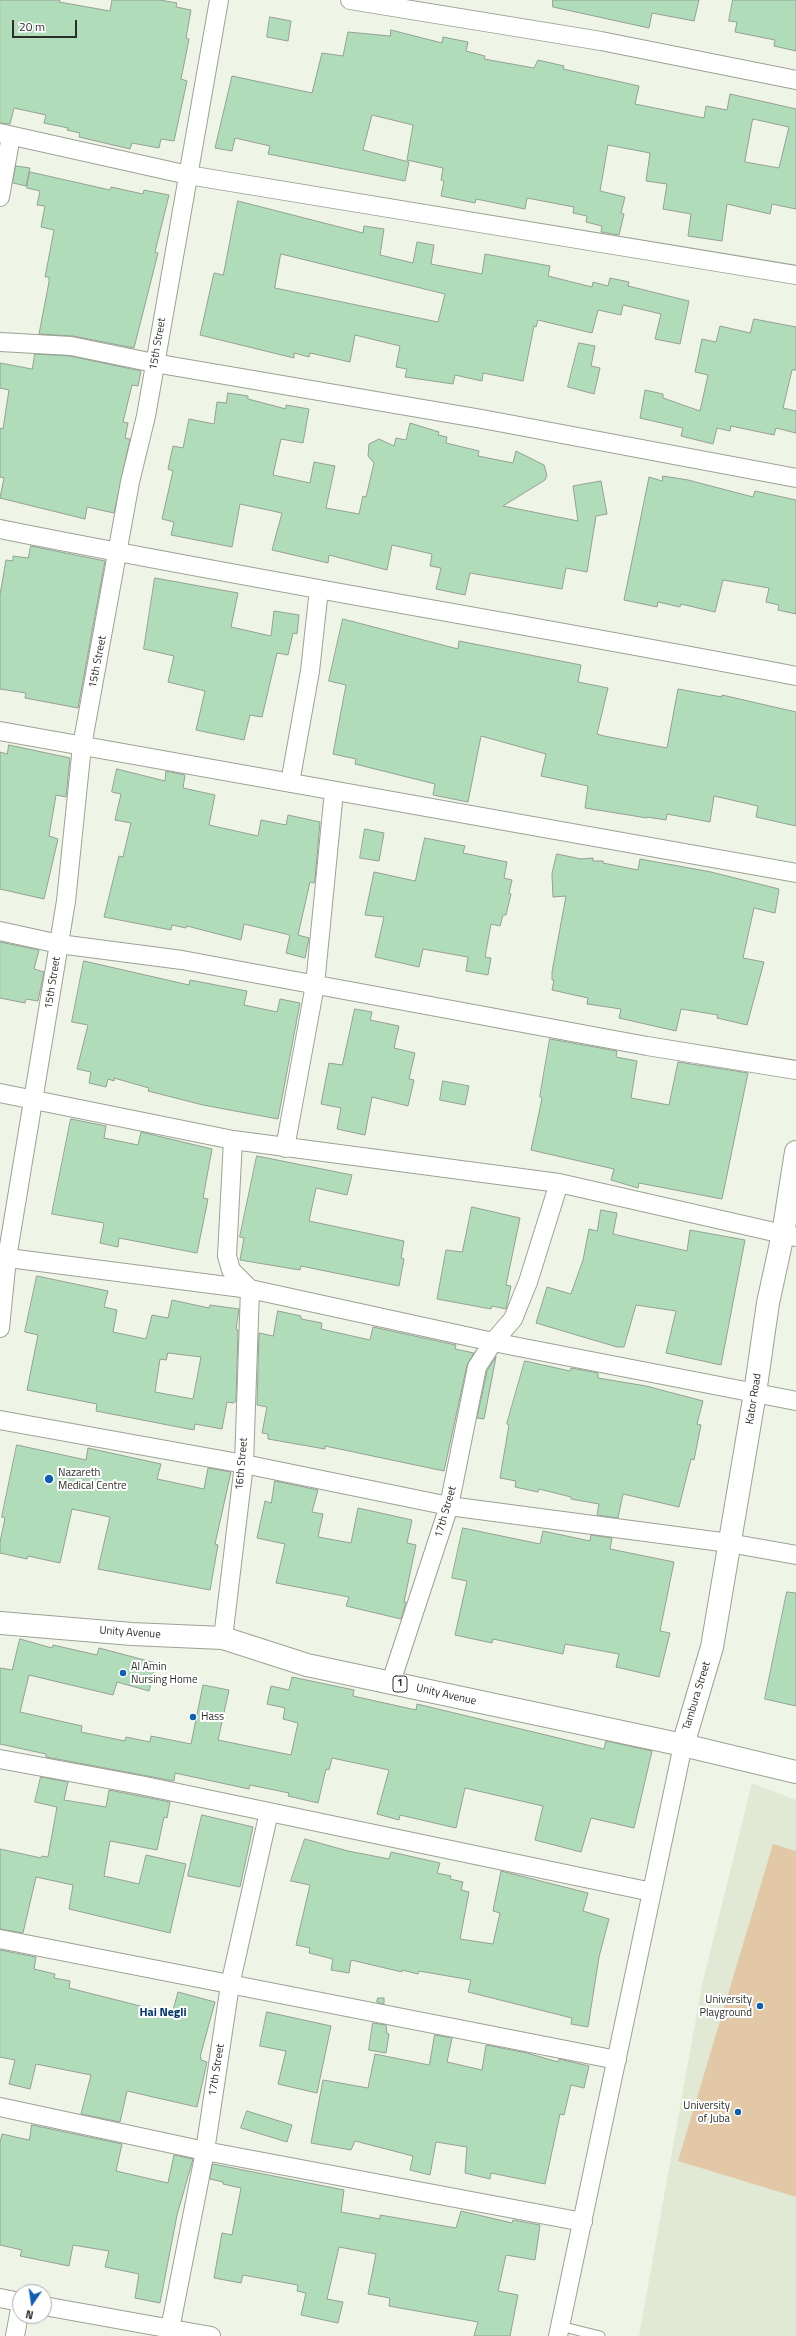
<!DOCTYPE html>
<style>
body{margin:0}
#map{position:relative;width:796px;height:2336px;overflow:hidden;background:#eef4e6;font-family:"Titillium Web",sans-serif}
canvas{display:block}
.north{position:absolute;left:12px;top:2284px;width:40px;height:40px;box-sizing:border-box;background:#fff;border:1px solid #ababa9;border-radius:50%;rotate:193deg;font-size:11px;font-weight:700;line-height:16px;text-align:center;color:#2c2e29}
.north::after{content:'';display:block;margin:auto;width:14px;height:18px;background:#115fae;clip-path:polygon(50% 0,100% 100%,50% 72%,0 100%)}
.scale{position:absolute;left:12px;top:20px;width:65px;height:18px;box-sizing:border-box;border:2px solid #2c2e29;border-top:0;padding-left:5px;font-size:12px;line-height:14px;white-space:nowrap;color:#2c2e29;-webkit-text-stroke:3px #fff;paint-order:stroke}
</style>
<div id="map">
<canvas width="796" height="2336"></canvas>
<div class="north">N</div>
<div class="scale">20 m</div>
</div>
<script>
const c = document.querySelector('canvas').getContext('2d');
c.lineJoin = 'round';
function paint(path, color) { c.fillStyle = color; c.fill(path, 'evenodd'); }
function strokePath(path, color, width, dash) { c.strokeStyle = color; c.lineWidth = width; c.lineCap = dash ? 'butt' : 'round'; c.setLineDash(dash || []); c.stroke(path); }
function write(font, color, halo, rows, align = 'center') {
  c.font = font + ' "Titillium Web",sans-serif'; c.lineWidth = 4; c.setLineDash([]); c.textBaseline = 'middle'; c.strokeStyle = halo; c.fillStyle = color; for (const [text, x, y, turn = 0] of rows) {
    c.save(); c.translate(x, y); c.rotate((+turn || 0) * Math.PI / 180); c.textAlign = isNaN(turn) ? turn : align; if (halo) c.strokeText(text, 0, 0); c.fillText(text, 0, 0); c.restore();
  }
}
paint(new Path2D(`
 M752,1783L796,1800V2336H639L702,1985Z`), '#e1e9d4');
paint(new Path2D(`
 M773,1844L796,1851V2197L678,2161Z`), '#e3c8a8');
const building = new Path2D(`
 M0,0H60L59,2L110,11L112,0H160L177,3L176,7L191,10L186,38L189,39L181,79L187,81L174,141L161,139L159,148L132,143L130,149L79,137L80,133L67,130L68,128L44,123L46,115L14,108L10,124L0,123Z
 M553,0H699L694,21L652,13L649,28L553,7Z
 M733,0H796V51L774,46L775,40L735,32L737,22L729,21Z
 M270,17L291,21L288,41L267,37Z
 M391,30L442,43L443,37L468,42L466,51L485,56L484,59L534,68L538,60L564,66L563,69L639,86L635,104L704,118L706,106L727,110L730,94L796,109V209L772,204L770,214L727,204L722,241L688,236L691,214L663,209L667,184L646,181L650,153L608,145L600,191L625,197L621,213L624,214L619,235L601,232L602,226L586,222L587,216L573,213L574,207L527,198L525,209L476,199L475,203L441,196L444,181L441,180L443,168L407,160L413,125L372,115L363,150L409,162L405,181L268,154L270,146L235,138L232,151L215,148L232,76L312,93L322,53L343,56L348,32L390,36ZM753,119L789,127L779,168L745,162Z
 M16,166L30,168L26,186L13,183Z
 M30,172L110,190L111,187L143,194L144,190L169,195L155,252L158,253L134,348L73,336L39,334L49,282V277H45L54,230L41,227L45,206L37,205L40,191L27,188Z
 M238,201L363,233L364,226L384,229L380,255L413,263L417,242L434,245L431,264L482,274L485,254L550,266L548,276L592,287L593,282L608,286L610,278L629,282L628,286L689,301L680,344L655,339L661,314L623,305L621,315L598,310L592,333L538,320L536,327L534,326L523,381L483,373L482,381L455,375L453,384L405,377L407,369L396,367L400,346L355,335L350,362L310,353L309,357L294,353V358L200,335L214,273L223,275ZM281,254L445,294L438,322L275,288Z
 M754,319L796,327V370H792L783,408L796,411V433L776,428L774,435L731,426L730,431L717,428L713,444L681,436L683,428L640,418L645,390L663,394V398L700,411L708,375L695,372L702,339L716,342L720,326L750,333Z
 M579,343L595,346L591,366L600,368L594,394L568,387Z
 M35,354L70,356L141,371L138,386L132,385L123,422L128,423L125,438L130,439L114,513L87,507L85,519L0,498L4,478L0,477V428L3,429L9,390L0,388V363L32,369Z
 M228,393L248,396V399L286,409V405L309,409L303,443L281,439L273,475L310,483L314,462L335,466L326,508L359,514L363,496L366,497L374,463L368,456L369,444L379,439L394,446L396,438L406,440L410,423L439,432L438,435L447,437L446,443L479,451L478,456L513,463L516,451L544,465L547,475L545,480L503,506L578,521L573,486L601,481L607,514L596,516L587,572L566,568L562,589L470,573L465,595L436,589L441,568L430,566L432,554L392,545L387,570L329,555L328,563L272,550L282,513L240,504L232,547L171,535L174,522L162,519L173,471L168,469L173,446L183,448L189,419L214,424L217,402L226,403Z
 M663,476L688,480L753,497L755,491L796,500V614L778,610L779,605L766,602L769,588L723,580L715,612L681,604L680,607L658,602L657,607L624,600L649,477L662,481Z
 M31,546L105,561L78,708L25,698L26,693L0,689V595L6,560L13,561V556L28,558Z
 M155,578L238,593L231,627L271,636L274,611L299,615L297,634L293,633L288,655L277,653L262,717L250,715L244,740L196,730L205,691L168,682L174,656L144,649Z
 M343,619L458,649L459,641L581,665L578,682L608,688L597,734L604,736L667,748L678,689L722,697V695L796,712V826L756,817L758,806L714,796L710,822L667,814L666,820L647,817V818L585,808L588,786L541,776L546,754L481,736L468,802L433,795L435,784L355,764L356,759L333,754L346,685L329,681Z
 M9,745L70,758L66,797L56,795L49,836L58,839L44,899L0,889V752L7,754Z
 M117,769L165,781L166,771L185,775L183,788L215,795L209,825L258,836L261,820L286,825L288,815L320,822L315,879L314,883L310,882L298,935L309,938L305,958L286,953L290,935L244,924L241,940L187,926L186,928L172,925L171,930L104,917L119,856L123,857L131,823L115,820L121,794L112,792Z
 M365,829L384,833L379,861L360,858Z
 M425,838L465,846L463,853L507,862L504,878L512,880L509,893L511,894L506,915H503L500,926L491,924L485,957L491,958L488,975L466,971L468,957L423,949L419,967L375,957L384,917L365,915L374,872L415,881Z
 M557,854L581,859L593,858V861H603V863L638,870L640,859L711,872L779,889L775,913L754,908L743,958L764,962L747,1025L717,1018L718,1015L681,1009L676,1031L619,1018L621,1009L587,1004L588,998L552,990L554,980H552V972L566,896L553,897L552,874Z
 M0,942L39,950L34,969L44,972L38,1001L26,999L25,1003L0,998Z
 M84,961L189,985L190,980L247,991L244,1005L277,1012L280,999L300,1003L278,1119L203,1105L148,1091L149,1088L114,1078V1081L108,1079L106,1087L89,1083L91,1072L77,1069L88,1025L72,1022Z
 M355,1009L372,1012L370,1020L399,1026L394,1048L415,1053L409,1079L414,1080L408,1106L372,1097L365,1135L337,1129L341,1108L321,1104L329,1063L342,1065Z
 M550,1039L617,1051L616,1057L637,1061L631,1098L669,1105L678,1062L748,1073L722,1199L639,1183L638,1188L611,1180L614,1169L531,1150L539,1113L542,1098L540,1097Z
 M443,1081L469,1086L465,1105L440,1100Z
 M71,1119L106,1126L104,1138L138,1145L141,1132L212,1149L203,1198L208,1199L197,1253L119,1238L118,1247L100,1243L104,1223L52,1214Z
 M257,1156L352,1175L347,1195L316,1188L309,1221L404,1241L401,1258L404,1259L399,1286L301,1266L300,1270L240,1260L244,1238L240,1237Z
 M472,1207L520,1218L506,1285L511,1286L506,1309L492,1306L491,1309L437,1299L446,1250L462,1252Z
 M601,1210L617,1213L613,1234L687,1251L690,1230L745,1240L721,1365L666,1353L676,1311L636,1305L624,1347H617L536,1323L547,1287L571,1294L583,1260L589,1229L597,1231Z
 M37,1276L108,1291L104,1307L117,1310L113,1332L146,1339L152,1315L168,1318L172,1300L209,1308L210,1305L239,1309L236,1329L238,1330L236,1401L234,1403L227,1402L222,1429L195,1424L194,1430L96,1411L97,1404L27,1390L38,1335L25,1332ZM168,1353L201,1357L193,1399L155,1392L160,1359L166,1360Z
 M278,1311L301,1316V1319L322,1323L321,1329L370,1340L373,1327L456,1345L455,1349L474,1353L467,1365L444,1471L325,1446V1449L268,1439V1434L262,1433L267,1407L257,1405L259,1333L273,1336Z
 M496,1357L484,1419L477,1418L487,1371Z
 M525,1361L570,1371L571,1368L598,1373V1378L646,1386L703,1401L697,1424L701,1425L694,1460L691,1459L679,1507L623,1494L618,1518L597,1515L599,1504L571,1499V1497L539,1489L538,1492L515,1487L516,1481L500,1478L509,1425L507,1424Z
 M17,1445L86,1460L88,1448L161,1464L157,1479L204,1489L208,1468L231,1472L215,1544L218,1545L210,1590L98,1569L110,1517L72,1509L60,1563L28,1556L27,1559L0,1553V1542L5,1518L2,1517Z
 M275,1481L318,1490L312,1512L323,1514L318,1537L351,1543L358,1508L412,1520L407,1543L416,1545L404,1602H406L401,1619L346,1606L349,1597L276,1583L285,1544L257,1538L265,1501L271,1503Z
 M463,1528L540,1544L543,1531L590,1541L591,1535L612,1538L610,1549L674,1562L660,1631L670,1633L659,1677L616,1667L619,1654L565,1644L563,1654L493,1639L492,1643L455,1635L467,1581L452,1578Z
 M787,1592L796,1593V1706L765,1699Z
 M20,1639L52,1648L53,1645L97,1655L99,1648L156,1663L149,1691L117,1682L113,1695L29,1675L20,1712L82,1726L81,1732L125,1741L126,1737L150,1742L151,1736L191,1744L203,1685L229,1690L218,1740L291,1755L298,1723L283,1719L285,1708L267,1704L271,1686L289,1690L292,1677L354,1690L353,1696L416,1710L417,1704L604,1749L606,1741L652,1751L634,1828L591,1818L581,1852L535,1840L543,1806L465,1788L456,1828L400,1815L399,1820L377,1814L389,1770L332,1758L329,1770L326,1769L318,1803L288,1796L289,1793L250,1785L249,1789L175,1773L174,1781L46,1757V1754L0,1744V1668L12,1670Z
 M41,1777L68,1782L64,1800L106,1807L109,1790L170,1802L167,1818L164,1817L157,1850L110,1841L104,1876L139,1884L146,1855L186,1864L170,1933L69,1909L73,1885L36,1877L23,1933L0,1929V1849L41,1858L42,1856L48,1857L57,1807L35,1802Z
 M202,1815L253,1827L240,1887L188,1876Z
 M305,1839L348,1851L389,1859L391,1852L440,1863L437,1873L451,1876L450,1879L463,1882L461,1890L469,1892L460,1939L493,1944L500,1913L493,1911L501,1871L588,1893L583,1911L609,1919L599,1957L588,2027L571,2024L572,2018L468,1992L471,1980L419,1971L418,1974L402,1970V1972L351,1960L349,1973L331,1970L333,1959L309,1953L310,1948L296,1945L310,1885L291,1881Z
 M0,1950L36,1957L34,1969L55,1974L54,1978L70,1981L69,1988L172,2014L178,1992L215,2002L200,2057H201V2060L207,2062L197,2107L127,2091L120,2122L81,2114L91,2075L36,2064L30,2089L9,2084L15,2060L0,2057Z
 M378,1998H384V2004L377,2002Z
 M267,2012L331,2026L317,2093L278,2084L286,2051L260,2046Z
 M373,2023L386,2025L387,2034H389L386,2053L369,2050Z
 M435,2035L452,2038L447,2062L482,2070L486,2045L527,2053L558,2062L559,2059L589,2066L584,2088L571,2085L564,2115L560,2114L545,2184L491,2173L490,2179L465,2173L467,2147L436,2142L430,2175L410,2170L413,2156L355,2141L351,2150L311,2143L323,2080L368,2088L375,2054L429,2065Z
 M247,2111L292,2125L287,2142L241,2128Z
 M32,2125L122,2144L116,2171L168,2183L174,2155L193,2159L177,2215L160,2303L135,2298L139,2274L105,2267L109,2251L73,2245L69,2266L20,2256L22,2250L0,2245V2143L2,2134L29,2140Z
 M213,2164L344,2190L341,2212L380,2219V2215L456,2228L461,2211L512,2223L513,2220L540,2225L535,2260L506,2255L498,2291L518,2295L510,2336H474L478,2322L389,2306L390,2298L368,2294L376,2254L339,2247L327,2299L343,2302L338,2323L301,2315L306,2293L297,2291L298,2285L243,2275L241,2283L214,2278L222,2233L232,2235L241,2188L223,2184V2182L210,2179Z`);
paint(building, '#b1dcba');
strokePath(building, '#94a096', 1);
const lane = new Path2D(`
 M560,2326L600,2336`);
const street = new Path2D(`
 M350,0L601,41L796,80
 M0,133L188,175L796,275
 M0,197L11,136
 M0,342L71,346L154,363L482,419L796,478
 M0,529C264,582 531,625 796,676
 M0,731L796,873
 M290,783L310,671L319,589
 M0,931L59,944L182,960L647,1046L796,1070
 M0,1093L233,1140L559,1183L796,1237
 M285,1148L315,985L334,791
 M0,1257L250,1289L493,1342L796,1401
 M0,1328L7,1258L66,901L82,746L130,482L146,416L219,0
 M0,1420L244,1464L449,1506L729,1543L796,1555
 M223,1638L244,1464L250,1289L231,1270L227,1256L233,1140
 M391,1682L449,1506L477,1367L493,1342L513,1319L528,1282L559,1183
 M0,1759L140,1785L652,1892
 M0,1939L617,2060
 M0,2107L205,2151L583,2222
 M0,2298L20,2302
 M44,2306L211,2336
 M170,2329L205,2151L230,1985L269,1812
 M15,2336L20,2309
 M558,2336L683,1745`);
const secondary = new Path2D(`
 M683,1745L712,1647L755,1393L768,1303L783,1234L796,1152`);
const primary = new Path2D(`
 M0,1623L132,1634L223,1638L307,1665L683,1745L796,1772`);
strokePath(lane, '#9ca294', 11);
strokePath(street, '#9ca294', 20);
strokePath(secondary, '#9ca294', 24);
strokePath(primary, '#9ca294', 24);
strokePath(lane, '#fff', 9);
strokePath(street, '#fff', 18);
strokePath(secondary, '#fff', 22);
strokePath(primary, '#fff', 22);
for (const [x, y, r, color] of [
 [49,1479,5,"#115fae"],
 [123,1673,4,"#115fae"],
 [193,1717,4,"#115fae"],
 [760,2006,4,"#115fae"],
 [738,2112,4,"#115fae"]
]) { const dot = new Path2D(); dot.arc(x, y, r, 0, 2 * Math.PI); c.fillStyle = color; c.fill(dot); strokePath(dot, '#fff', 1.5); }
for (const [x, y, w] of [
 [400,1684,14]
]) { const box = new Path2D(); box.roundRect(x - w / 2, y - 8, w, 16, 3); c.fillStyle = '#fff'; c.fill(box); strokePath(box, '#2c2e29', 1); }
write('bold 10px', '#2c2e29', null, [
 ["1",400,1684]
]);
write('11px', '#2c2e29', '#fff', [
 ["15th Street",158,344,-80],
 ["15th Street",98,662,-79],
 ["15th Street",53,983,-81],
 ["Kator Road",754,1399,-81],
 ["16th Street",242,1464,-85],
 ["17th Street",446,1512,-74],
 ["Unity Avenue",130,1633,4],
 ["Unity Avenue",446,1695,13],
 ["Tambura Street",697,1696,-73],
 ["17th Street",217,2070,-81]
]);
write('11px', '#2c2e29', '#fff', [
 ["Nazareth",58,1473],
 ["Medical Centre",58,1486],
 ["Al Amin",131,1667],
 ["Nursing Home",131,1680],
 ["Hass",201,1717],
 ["University",752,2000,"right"],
 ["Playground",752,2013,"right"],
 ["University",730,2106,"right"],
 ["of Juba",730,2119,"right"]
], 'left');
write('bold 12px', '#043667', '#fff', [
 ["Hai Negli",163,2013]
]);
</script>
